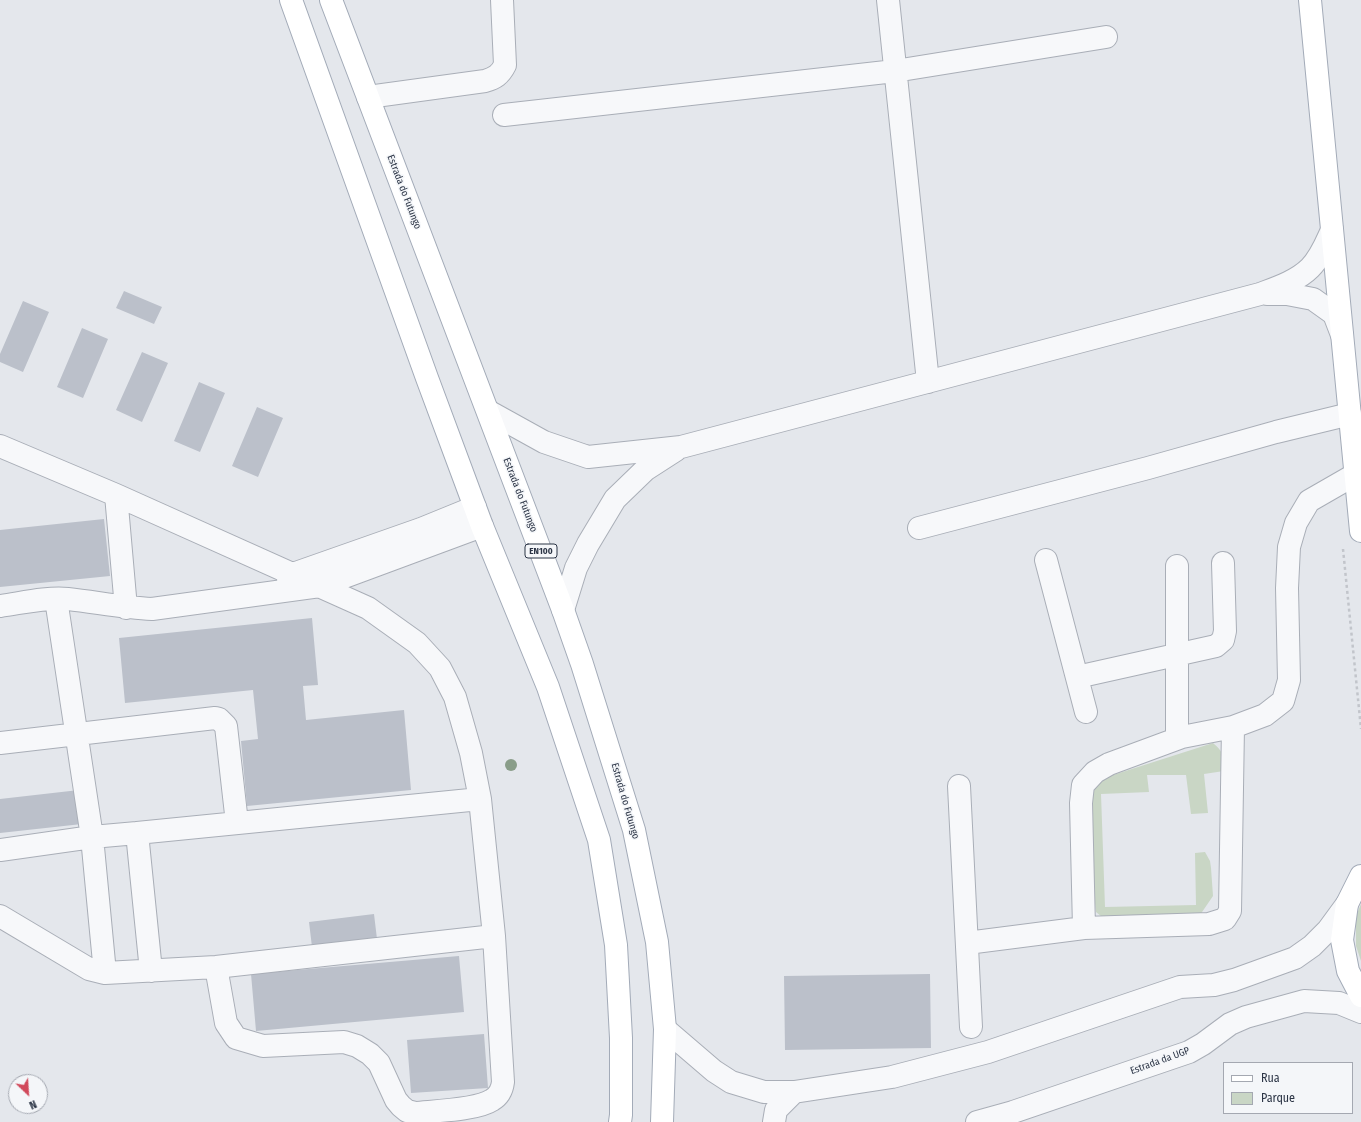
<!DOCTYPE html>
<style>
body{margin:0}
#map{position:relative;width:1361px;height:1122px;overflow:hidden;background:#e4e7ec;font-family:"Fira Sans Condensed",sans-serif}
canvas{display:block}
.legend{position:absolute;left:1223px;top:1062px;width:130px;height:52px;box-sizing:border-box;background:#f4f6f9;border:1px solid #a4a8b1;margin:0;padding:5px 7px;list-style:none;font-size:12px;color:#2b3445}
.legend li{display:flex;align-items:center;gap:8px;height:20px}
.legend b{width:20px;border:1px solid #a4a8b1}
.north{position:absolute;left:8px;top:1074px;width:40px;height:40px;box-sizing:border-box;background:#f4f6f9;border:1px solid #a4a8b1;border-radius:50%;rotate:155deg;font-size:11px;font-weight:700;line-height:16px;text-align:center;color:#2b3445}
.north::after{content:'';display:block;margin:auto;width:14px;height:18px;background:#d1495b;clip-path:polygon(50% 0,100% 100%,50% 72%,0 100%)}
</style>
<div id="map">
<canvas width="1361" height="1122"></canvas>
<ul class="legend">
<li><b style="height:5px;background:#fff"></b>Rua</li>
<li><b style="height:11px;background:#c9d6c5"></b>Parque</li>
</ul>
<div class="north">N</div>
</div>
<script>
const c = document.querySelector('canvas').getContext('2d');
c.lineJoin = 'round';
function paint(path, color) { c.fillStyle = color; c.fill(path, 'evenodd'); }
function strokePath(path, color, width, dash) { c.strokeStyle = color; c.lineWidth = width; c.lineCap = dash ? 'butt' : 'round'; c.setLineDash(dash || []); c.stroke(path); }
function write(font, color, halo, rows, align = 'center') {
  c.font = font + ' "Fira Sans Condensed",sans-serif'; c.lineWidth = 3; c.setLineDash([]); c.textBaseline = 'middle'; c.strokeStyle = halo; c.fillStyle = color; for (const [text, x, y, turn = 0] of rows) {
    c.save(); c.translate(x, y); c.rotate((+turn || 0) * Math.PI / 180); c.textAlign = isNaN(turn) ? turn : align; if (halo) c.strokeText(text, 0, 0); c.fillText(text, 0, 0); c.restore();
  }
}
paint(new Path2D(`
 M1213,743C1224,752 1224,757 1224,771L1204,774L1208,813L1191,814L1186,775H1147L1149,792L1101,794L1105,907L1196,905L1195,853L1205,852L1210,861L1211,868L1213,896L1200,915L1102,917L1096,912L1095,904L1091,809L1093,792L1100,781L1113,775Z
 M1361,904V961L1356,946V916Z`), '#c9d6c5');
paint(new Path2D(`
 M124,291L162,307L154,324L116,308Z
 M23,301L49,312L23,372L0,362V354Z
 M82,328L108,339L83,398L57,387Z
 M142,352L168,363L142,422L116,410Z
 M199,382L225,393L200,452L174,441Z
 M257,407L283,418L258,477L232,466Z
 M104,519L110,576L0,587V530Z
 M312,618L318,685L303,686L306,720L404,710L411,790L247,806L241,741L258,739L253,690L125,703L119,638Z
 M79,790L82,824L0,833V799Z
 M374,914L377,939L312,947L309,922Z
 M459,956L464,1012L256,1031L251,974Z
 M930,974L931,1048L785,1050L784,976Z
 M484,1034L488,1088L411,1093L407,1040Z`), '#bbc0ca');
const minor = new Path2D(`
 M888,0L928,382
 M368,97L485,81C495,78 500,75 505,65L502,0
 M504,115L895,71L1106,37
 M1267,294H1287L1313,299L1334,314L1342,335
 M488,411L544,442L588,457L681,447L1260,294C1276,288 1297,281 1310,268C1321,257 1326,243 1332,230
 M0,446L116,495L368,608L417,643L440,668L455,697L471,753L480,799L494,936L503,1082C502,1090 499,1096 492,1100C477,1110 435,1111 415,1113L407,1111L401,1106L396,1100L379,1063L370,1054L357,1046L344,1042L263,1046L236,1038L226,1023L216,967
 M116,495L126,608
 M919,528L1148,468L1276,432L1350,414
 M1046,560L1086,712
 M1177,566V738
 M288,579L293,574L421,529L475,507
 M56,599L92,837L105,973
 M0,606C22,603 46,597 68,599C96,602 123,608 152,609L320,586L482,526
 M563,610L576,568L588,544L615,499L645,470L676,450
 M1077,677L1216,646L1223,640L1225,631L1223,563
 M0,743L215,718L219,719L226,726L237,823
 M959,786L971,1027
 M137,833L151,971
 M0,850L92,837L137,833L480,799
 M0,916L89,969L105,973L216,967L494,936
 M1084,928L1081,803L1083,785L1095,772L1109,764L1182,737L1233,727L1265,715L1283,701L1289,680L1287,588L1289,547L1296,523L1309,501L1356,474
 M967,943L1084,928L1209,924L1225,919L1230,911L1233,727
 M665,1029L714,1071L731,1082L764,1092H794L892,1077L988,1052L1180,987L1214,985L1234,980L1295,958L1312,946L1328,930L1347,904
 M774,1122L776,1110L794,1092
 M977,1122L1013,1112L1189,1052L1203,1044L1230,1024L1246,1017L1304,1001L1339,1003L1361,1012`);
const major = new Path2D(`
 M291,0L427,378L482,526L548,687L599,840L616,945L621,1038V1115L620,1122
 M331,0L563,610L582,664L634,830L657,942L665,1029L662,1122
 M1310,0L1361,531
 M1361,876L1347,904L1342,940L1348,971L1361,996`);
strokePath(minor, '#a9aeb7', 24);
strokePath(major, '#a3abb8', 24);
strokePath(new Path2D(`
 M1343,549L1361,729`), '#c2c5cb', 2.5, [3, 3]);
strokePath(minor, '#f7f8fa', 22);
strokePath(major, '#fff', 22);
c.fillStyle = '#899d89';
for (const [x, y] of [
 [511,765]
]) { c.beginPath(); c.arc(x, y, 6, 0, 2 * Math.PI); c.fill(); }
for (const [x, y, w] of [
 [541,551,32]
]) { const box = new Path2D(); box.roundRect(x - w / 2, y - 7, w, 14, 3); c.fillStyle = '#f4f6f9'; c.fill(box); strokePath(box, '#2b3445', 1); }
write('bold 9px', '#2b3445', null, [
 ["EN100",541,551]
]);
write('10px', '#2b3445', '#f4f6f9', [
 ["Estrada do Futungo",404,192,69],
 ["Estrada do Futungo",520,495,69],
 ["Estrada do Futungo",625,801,74],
 ["Estrada da UGP",1160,1061,-20]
]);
</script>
